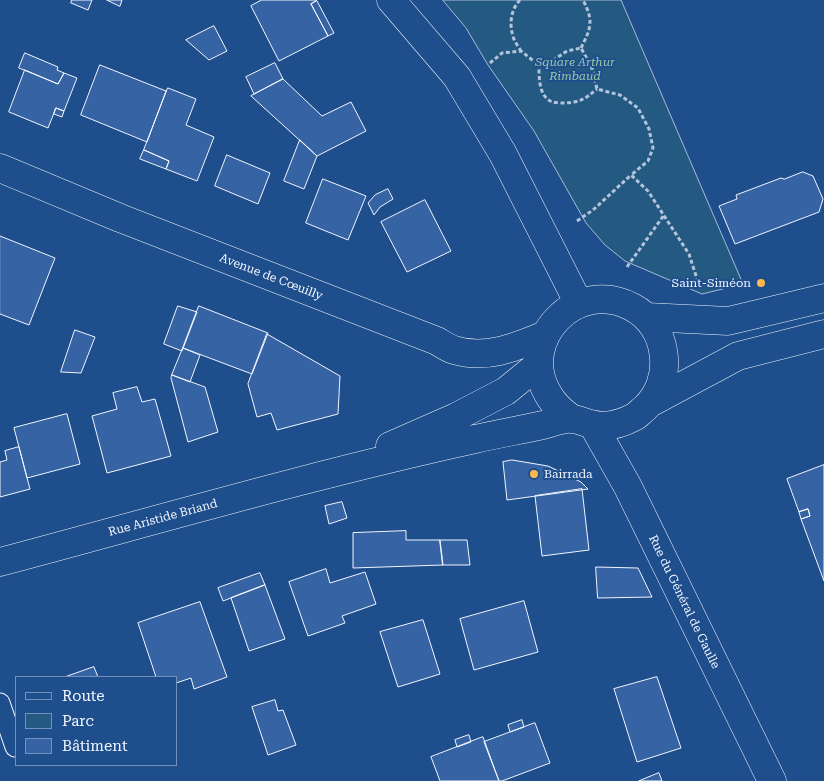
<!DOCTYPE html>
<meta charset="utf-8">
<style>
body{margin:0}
#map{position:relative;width:824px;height:781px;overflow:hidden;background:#1f4e8c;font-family:"Roboto Serif",serif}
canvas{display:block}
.legend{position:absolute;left:15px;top:676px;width:162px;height:90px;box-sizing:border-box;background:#1f4e8c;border:1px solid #7391ba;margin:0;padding:6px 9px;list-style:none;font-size:15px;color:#f2f6ff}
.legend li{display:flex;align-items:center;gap:10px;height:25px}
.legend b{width:25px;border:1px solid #7391ba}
</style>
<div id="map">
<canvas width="824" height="781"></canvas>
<ul class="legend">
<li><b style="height:6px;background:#1f4e8c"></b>Route</li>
<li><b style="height:14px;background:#245a82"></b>Parc</li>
<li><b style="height:14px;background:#3563a3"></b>Bâtiment</li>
</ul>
</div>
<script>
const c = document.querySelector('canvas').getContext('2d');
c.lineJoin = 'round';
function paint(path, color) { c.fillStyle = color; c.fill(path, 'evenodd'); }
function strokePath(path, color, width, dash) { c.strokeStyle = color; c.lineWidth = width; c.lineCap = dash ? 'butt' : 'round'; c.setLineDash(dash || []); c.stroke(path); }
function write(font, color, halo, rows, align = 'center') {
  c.font = font + ' "Roboto Serif",serif'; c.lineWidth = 4; c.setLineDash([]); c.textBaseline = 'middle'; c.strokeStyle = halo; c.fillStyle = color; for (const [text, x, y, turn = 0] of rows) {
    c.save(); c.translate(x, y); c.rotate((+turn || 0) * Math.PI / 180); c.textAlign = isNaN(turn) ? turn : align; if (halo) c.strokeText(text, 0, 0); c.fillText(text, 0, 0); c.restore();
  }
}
const green = new Path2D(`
 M443,0H621L743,284L702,294L625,261L605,245L586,223L534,131L488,65L466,28Z`);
paint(green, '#245a82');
strokePath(green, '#a8bbd7', 1);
const building = new Path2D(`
 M72,0H92L88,10L71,3Z
 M107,0H122L120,6Z
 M262,0H317L311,4L328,36L279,61L251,6Z
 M317,1L334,33L328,36L311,4Z
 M214,26L227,51L209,60L186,40Z
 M25,53L58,67L57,70L64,73L58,84L19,68Z
 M275,63L283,79L254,94L246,77Z
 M100,65L166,91L147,142L81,115Z
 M25,70L58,84L64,73L77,78L64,111L56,108L48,128L9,112Z
 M283,79L322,116L351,102L366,131L317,156L251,96Z
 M168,88L196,99L186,125L214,137L197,181L166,169L169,161L144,150Z
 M56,108L64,111L62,117L54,114Z
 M300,140L317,156L304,189L284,181Z
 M144,150L169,161L166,169L140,159Z
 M227,155L270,173L258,204L215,186Z
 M803,172L813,176L823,199L819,212L735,244L719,206L737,199L736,195L781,178L784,179Z
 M323,179L366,196L348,240L306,223Z
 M388,189L393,199L380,207L374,215L368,203L375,195Z
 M425,200L451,251L407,272L381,222Z
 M0,236L55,258L29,325L0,314Z
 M178,306L197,312L182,351L164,344Z
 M199,306L268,333L252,374L183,348Z
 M75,330L95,337L81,373L61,372Z
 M267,334L340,376L338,414L277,430L271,413L257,417L248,384Z
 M183,348L200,355L190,382L172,375Z
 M172,375L205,387L218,432L188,442L171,378Z
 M137,387L142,402L155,399L171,456L107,473L92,416L117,409L113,393Z
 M67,414L80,464L27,478L14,428Z
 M19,447L30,489L0,497V462L7,460L5,451Z
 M512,460L548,466L581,482L588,489L507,500L503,462Z
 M824,465V581L801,519L810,516L808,509L799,512L787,479Z
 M582,489L589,550L542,556L535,496Z
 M342,502L347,518L329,524L325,506Z
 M808,509L810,516L801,519L799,512Z
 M406,531V540H440L443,565L353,568V533Z
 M440,540H467L470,565H443Z
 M596,567L638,568L652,597L598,598Z
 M326,569L330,583L365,572L376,604L342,616L345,623L308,636L289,582Z
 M260,573L265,585L223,601L218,588Z
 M265,585L285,639L249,651L231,598Z
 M524,601L538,652L474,670L460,619Z
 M200,602L227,677L194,689L191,678L176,683V677H156L138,623Z
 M423,620L440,674L398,687L380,632Z
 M94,667L98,677H65Z
 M657,677L681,748L637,762L614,689Z
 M275,700L278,711L283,710L296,745L268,755L252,707Z
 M522,720L524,727L510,732L508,725Z
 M535,723L550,763L502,781H499L484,742Z
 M469,735L471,742L457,747L455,740Z
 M483,737L499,781H440L431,757Z
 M659,773L662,781H639Z`);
paint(building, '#3563a3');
strokePath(building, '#f2f6ff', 1);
const lane = new Path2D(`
 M0,703L15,747`);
const secondary = new Path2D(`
 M391,0L457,77L503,154L579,304
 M0,168L120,218L437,341C442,344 448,348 454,350C486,360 516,347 545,335
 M647,317L728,321L824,298
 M652,402L738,356L824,334
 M593,425L628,487L772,781
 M390,446L456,417L506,391L539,364
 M0,562C158,520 315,474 475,439C497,434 520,430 543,425C551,423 564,418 572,419C578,419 585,423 591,424C605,428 621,424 634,417C638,415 641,411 645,408C675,380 669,326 632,307C577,277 516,340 548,394C554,405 563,412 572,419`);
strokePath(lane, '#f2f6ff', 21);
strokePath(secondary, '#f2f6ff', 29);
strokePath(new Path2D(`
 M520,0C511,9 509,24 513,36C514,41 518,46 521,51
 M581,48C591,28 594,21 583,0
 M490,63L502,53L521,51L536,63H549L567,51L581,48L592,68L597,89L620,95L638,108L649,129L653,148L648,161L631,175L648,191L689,254L699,285
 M539,63C539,75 538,98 553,102C556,103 561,103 565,103C581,102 585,99 597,89
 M577,221L593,210L631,175
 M627,267L664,215`), '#b3c4dc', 3, [4, 2.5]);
strokePath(lane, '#1f4e8c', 19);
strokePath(secondary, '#1f4e8c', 28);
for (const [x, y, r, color] of [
 [761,283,5,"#ffb74d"],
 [534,474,5,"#ffb74d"]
]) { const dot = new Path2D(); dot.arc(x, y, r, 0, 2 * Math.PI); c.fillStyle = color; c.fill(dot); strokePath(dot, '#1f4e8c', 2); }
write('italic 12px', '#97c8a6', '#1f4e8c', [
 ["Square Arthur",575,62],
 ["Rimbaud",575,76]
]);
write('12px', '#f2f6ff', '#1f4e8c', [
 ["Avenue de Cœuilly",271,277,21],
 ["Rue Aristide Briand",163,518,-15],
 ["Rue du Général de Gaulle",684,602,64]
]);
write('12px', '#f2f6ff', '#1f4e8c', [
 ["Saint-Siméon",751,283],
 ["Bairrada",544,474,"left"]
], 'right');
</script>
